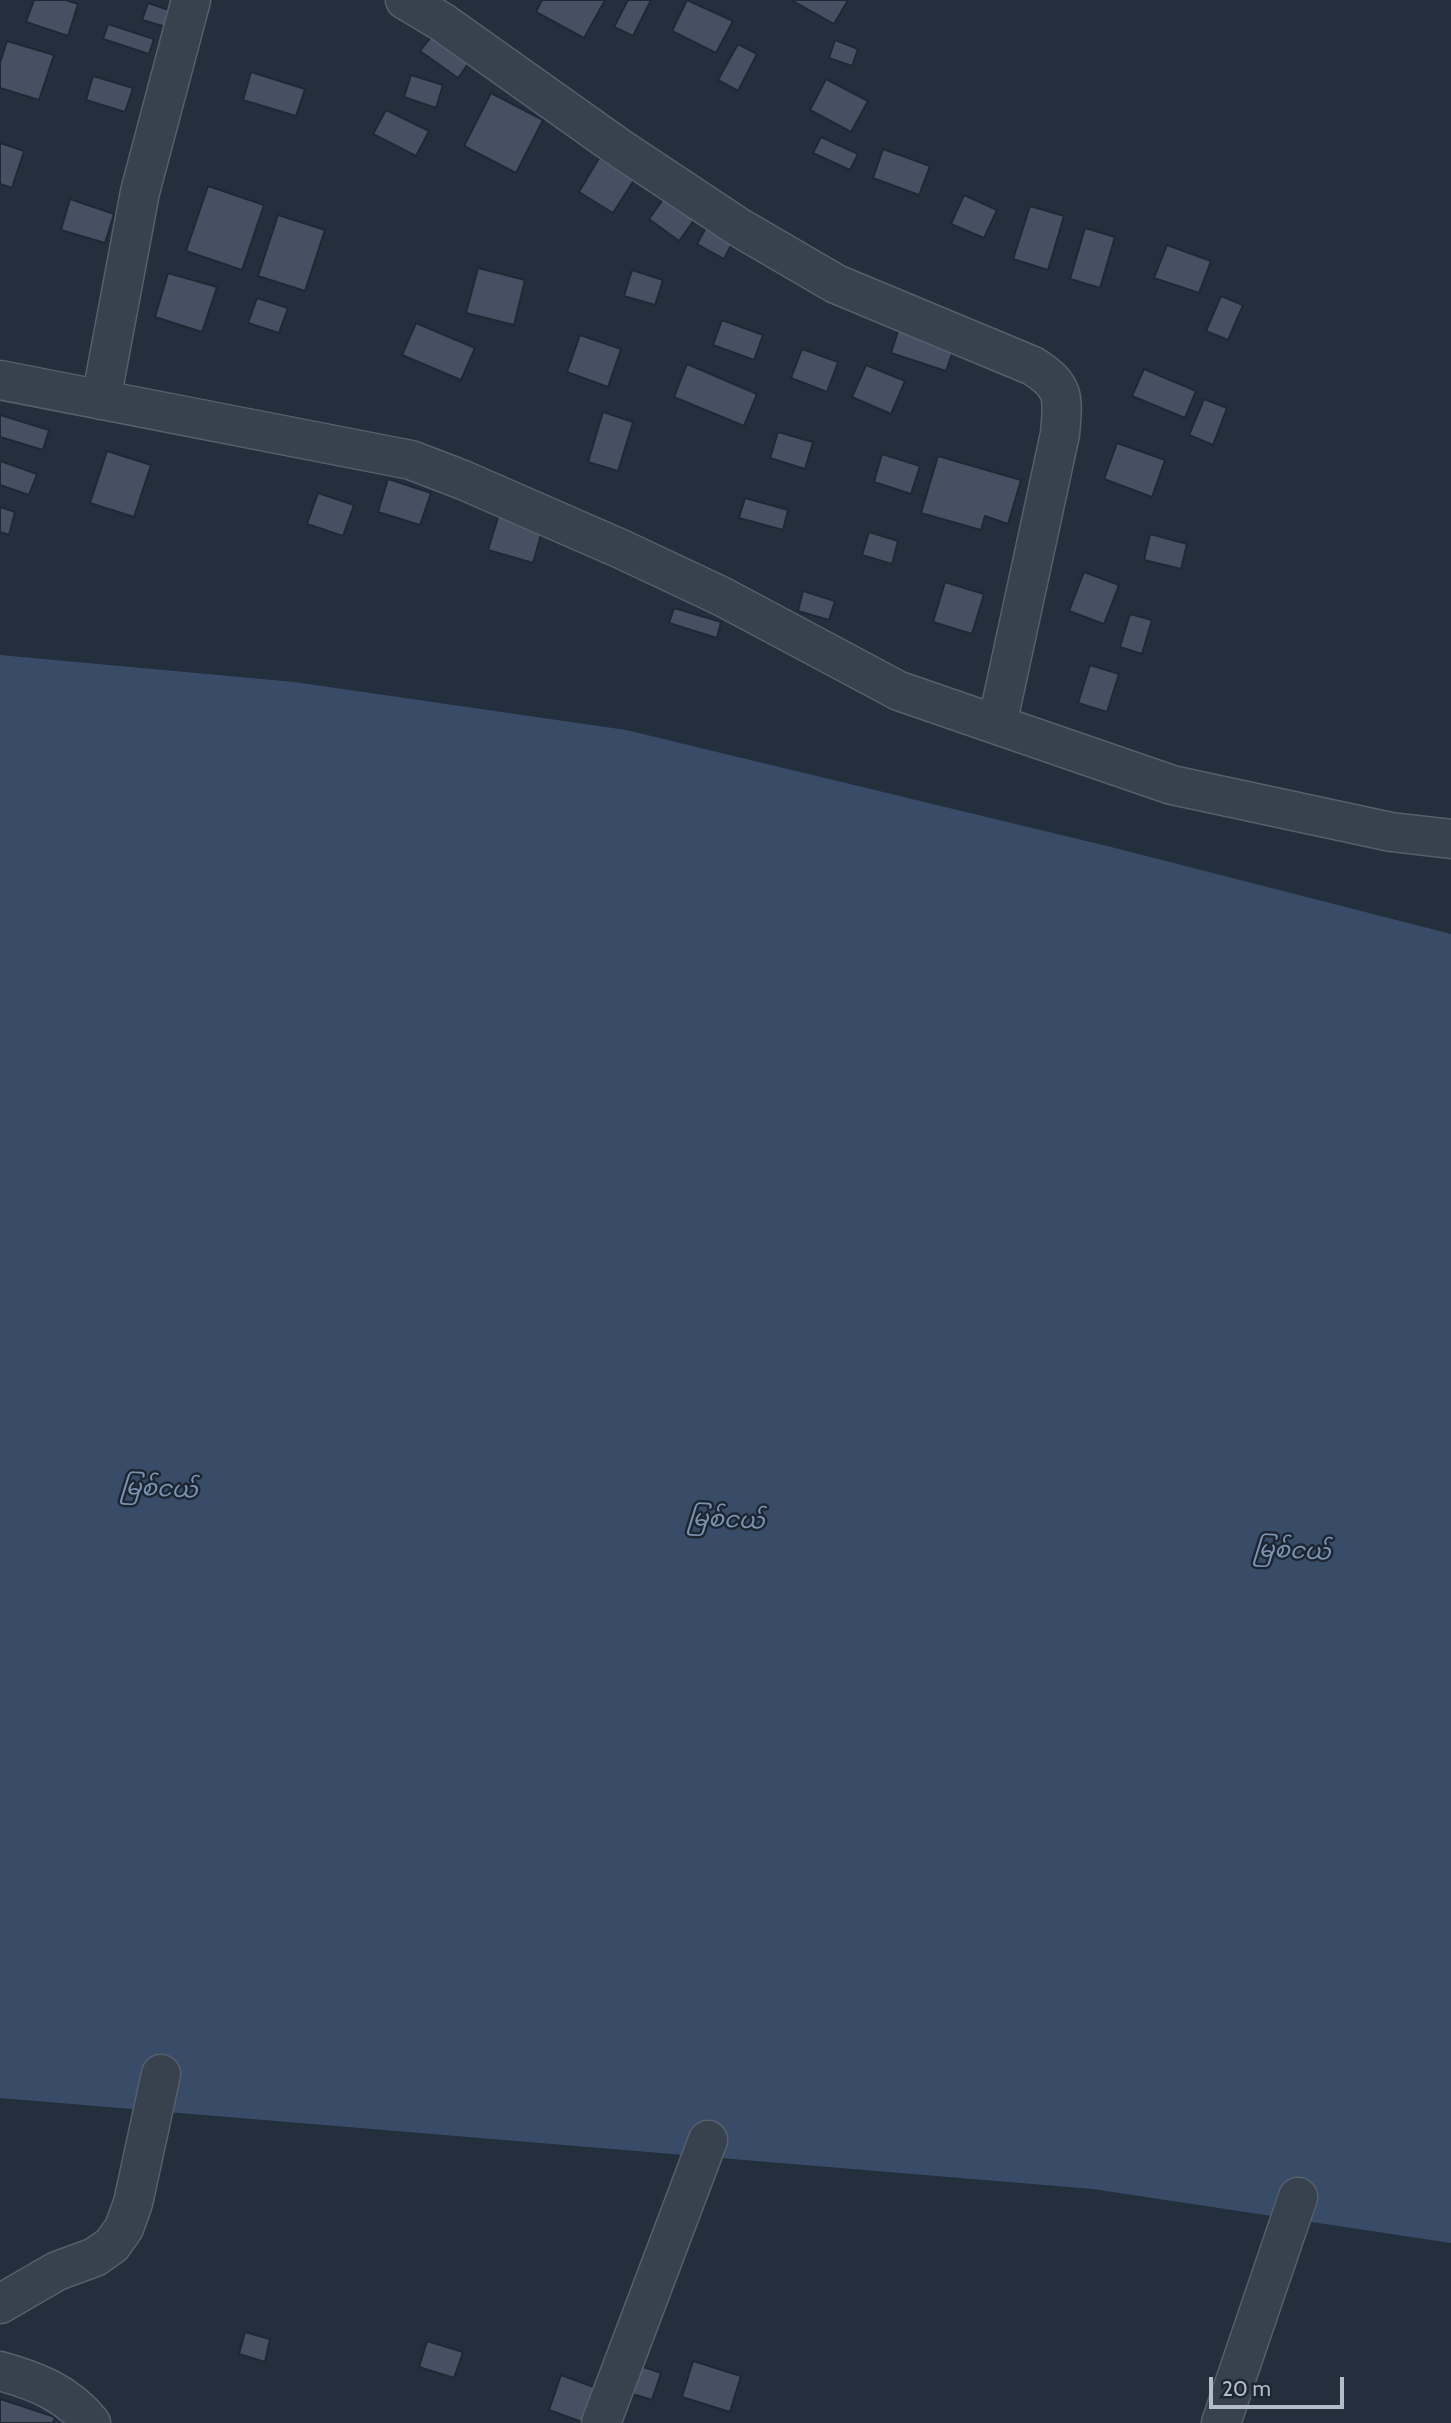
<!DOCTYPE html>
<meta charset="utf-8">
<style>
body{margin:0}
#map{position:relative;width:1451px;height:2423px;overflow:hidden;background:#242f3e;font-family:Cabin,sans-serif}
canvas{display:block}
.scale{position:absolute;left:1209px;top:2377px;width:135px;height:32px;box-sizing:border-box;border:4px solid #b4bcc9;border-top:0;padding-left:9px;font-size:21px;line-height:24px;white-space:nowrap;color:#b4bcc9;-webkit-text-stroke:5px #1d2633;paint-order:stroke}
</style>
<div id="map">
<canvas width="1451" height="2423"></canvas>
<div class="scale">20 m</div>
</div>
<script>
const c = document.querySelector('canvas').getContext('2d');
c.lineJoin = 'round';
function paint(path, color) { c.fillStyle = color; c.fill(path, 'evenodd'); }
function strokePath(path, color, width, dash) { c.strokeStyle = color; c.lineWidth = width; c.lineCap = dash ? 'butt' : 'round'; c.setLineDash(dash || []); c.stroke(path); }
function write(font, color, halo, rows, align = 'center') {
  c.font = font + ' Cabin,"Noto Sans Myanmar",sans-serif'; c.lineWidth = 5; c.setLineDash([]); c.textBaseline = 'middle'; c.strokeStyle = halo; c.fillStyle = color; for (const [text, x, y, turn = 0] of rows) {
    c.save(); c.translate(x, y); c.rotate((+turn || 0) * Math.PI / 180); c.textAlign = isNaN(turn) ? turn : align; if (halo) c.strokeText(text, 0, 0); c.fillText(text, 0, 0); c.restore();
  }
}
paint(new Path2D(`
 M0,655L294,682L626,730L1115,848L1451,934V2243L1093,2189L0,2098Z`), '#394c67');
const building = new Path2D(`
 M34,0H66L78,4L68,36L26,22Z
 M542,0H605L584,38L536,12Z
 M628,0H651L633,36L614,27Z
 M687,0L733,21L716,53L672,31Z
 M791,0H848L834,24Z
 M148,3L175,12L170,28L142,20Z
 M108,24L154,39L149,54L103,39Z
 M436,31L473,57L458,78L420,51Z
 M835,40L858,49L852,66L829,58Z
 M7,41L54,55L39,100L0,88V63Z
 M738,44L757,54L738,91L718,80Z
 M251,72L305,89L296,116L243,100Z
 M411,75L443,85L436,108L404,97Z
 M93,76L133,88L125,112L86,100Z
 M826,79L868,101L851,132L810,110Z
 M491,93L543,120L516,173L464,146Z
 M386,110L429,131L416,156L373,134Z
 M821,137L858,154L850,170L813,153Z
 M0,143L24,151L12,188L0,184Z
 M883,149L930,166L919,195L873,178Z
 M599,158L634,180L613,213L579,192Z
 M208,186L264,205L242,270L186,251Z
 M669,191L699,213L679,241L649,219Z
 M964,195L997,210L984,238L951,224Z
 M70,199L114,214L105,243L61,230Z
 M1030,206L1064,216L1048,270L1013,259Z
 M278,215L325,230L305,291L258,276Z
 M708,224L735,238L724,259L697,244Z
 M1085,228L1115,237L1100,288L1070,279Z
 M1167,245L1211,261L1199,293L1154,278Z
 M478,268L525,280L514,325L466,313Z
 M632,270L663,280L655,305L624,296Z
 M168,273L217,287L202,332L155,317Z
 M1221,296L1243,305L1228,340L1206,331Z
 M257,298L288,308L279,333L248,323Z
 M722,320L763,335L754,360L713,345Z
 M416,323L475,348L461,380L402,355Z
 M900,325L956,343L946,371L891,353Z
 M580,335L621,349L608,387L567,372Z
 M802,349L838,362L827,392L791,378Z
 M687,364L757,394L744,426L674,397Z
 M866,365L905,381L891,414L852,397Z
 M1144,369L1196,391L1185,418L1132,396Z
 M1204,399L1227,408L1213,445L1189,435Z
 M603,412L633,422L618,471L588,462Z
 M0,415L49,430L43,450L0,437Z
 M778,432L813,442L805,469L770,458Z
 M1117,443L1165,460L1152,497L1104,479Z
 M107,451L151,465L134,517L90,503Z
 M882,454L920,466L911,494L874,482Z
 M938,456L1021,480L1008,524L985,516L981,530L921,513Z
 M0,461L37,474L29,495L0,485Z
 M388,479L431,493L420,525L378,512Z
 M318,493L354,505L343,536L307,524Z
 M745,498L788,510L783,530L739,518Z
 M0,507L15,512L9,535L0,532Z
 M500,511L544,524L533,563L488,550Z
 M869,532L898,541L892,564L862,555Z
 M1150,534L1187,544L1181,569L1144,560Z
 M1084,572L1119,585L1104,624L1069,611Z
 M945,582L984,594L972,634L933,622Z
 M803,591L835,601L829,620L798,611Z
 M674,608L721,622L717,638L669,623Z
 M1130,614L1152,620L1142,654L1120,647Z
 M1090,665L1119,674L1107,712L1078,703Z
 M245,2332L270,2339L265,2362L239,2354Z
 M427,2341L463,2352L454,2378L419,2367Z
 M693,2361L741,2376L730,2412L682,2397Z
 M629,2362L661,2373L652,2400L620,2390Z
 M561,2375L599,2389L585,2423L549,2410Z
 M0,2399L55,2417L53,2423H0Z`);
paint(building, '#455162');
strokePath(building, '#1f2835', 2);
const minor = new Path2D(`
 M405,0L442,22L618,147L740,228L836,284L1033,366C1066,387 1063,398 1060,434L997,725
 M0,380L411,460L463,480L621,549L721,596L899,691L1172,785L1391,832L1451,839
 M101,400L140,192L191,0
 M0,2304L57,2271L95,2257L112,2245L124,2228L133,2203L161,2074
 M0,2371C36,2381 67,2393 91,2423
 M601,2423L708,2140
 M1221,2423L1298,2197`);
strokePath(minor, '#565f6c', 41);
strokePath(minor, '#38414e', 38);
write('italic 23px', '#7c92b1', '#1d2633', [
 ["မြစ်ငယ်",159,1489,3],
 ["မြစ်ငယ်",726,1520,3],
 ["မြစ်ငယ်",1292,1551,3]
]);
</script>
